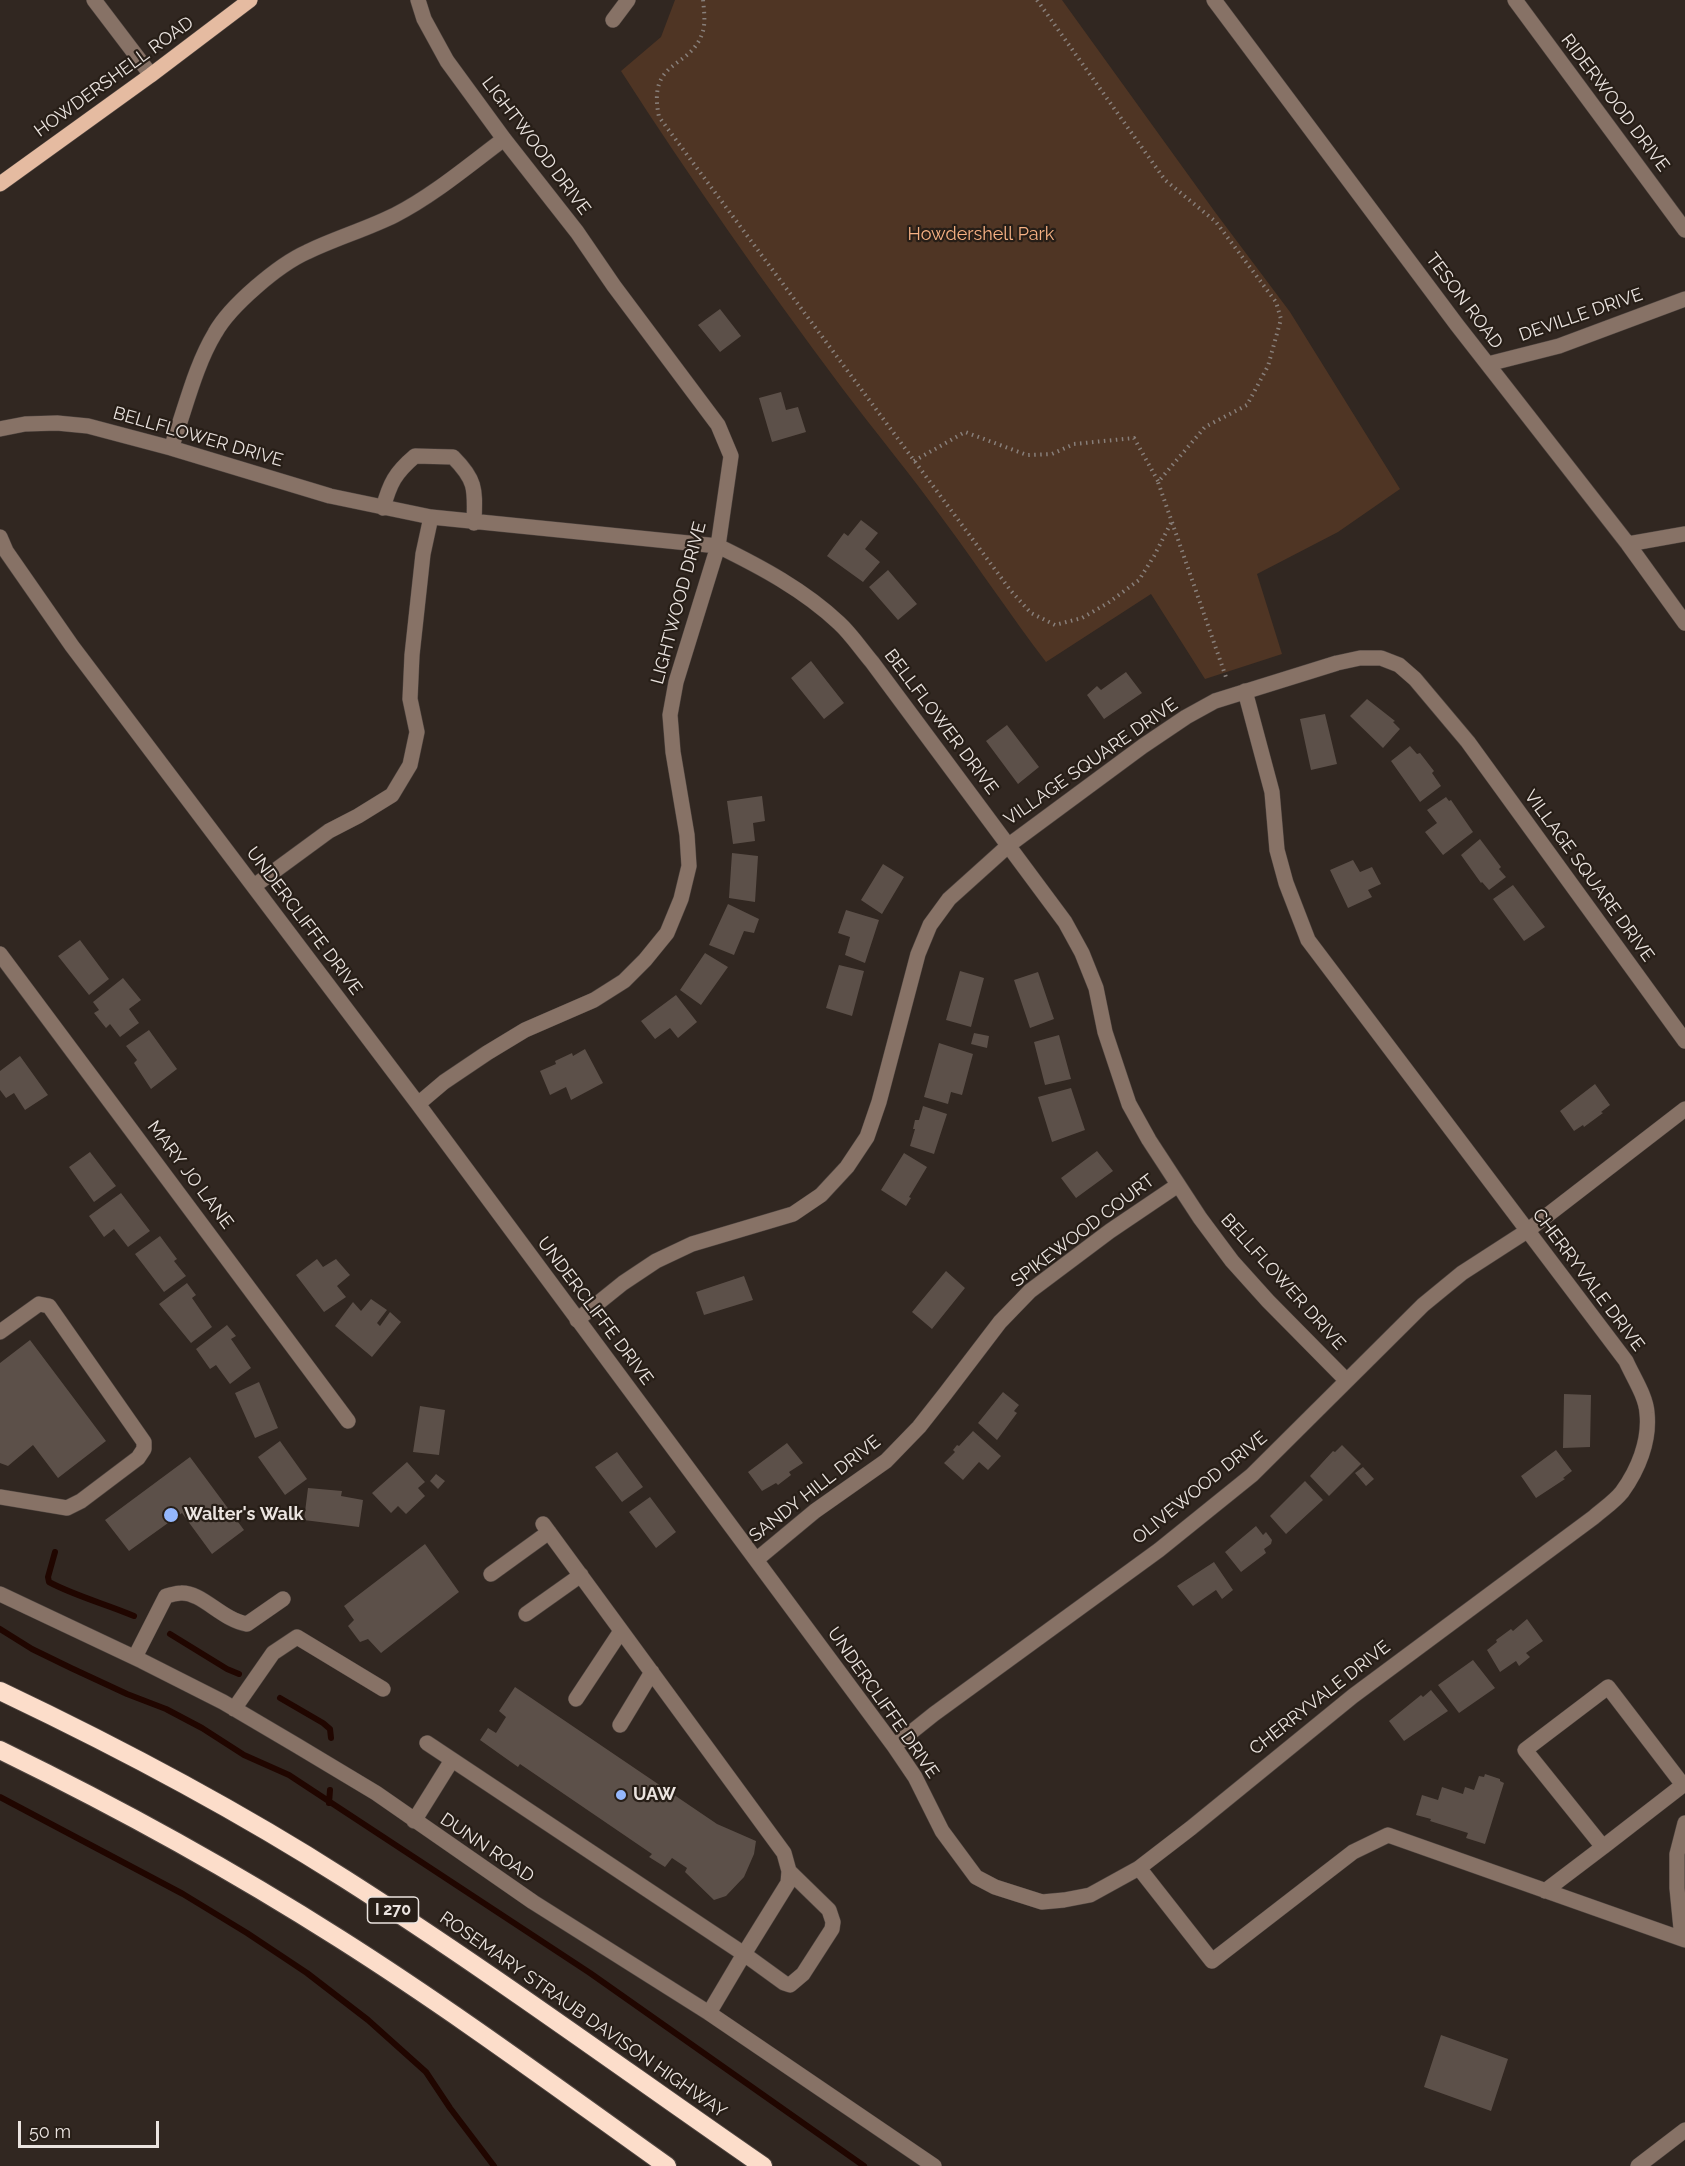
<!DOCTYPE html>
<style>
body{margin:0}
#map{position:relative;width:1685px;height:2166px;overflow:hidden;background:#312721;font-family:Raleway,sans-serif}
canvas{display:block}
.scale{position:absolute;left:18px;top:2121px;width:141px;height:27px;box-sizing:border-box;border:3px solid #ebe4e0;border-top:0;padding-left:8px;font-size:18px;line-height:21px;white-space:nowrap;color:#ebe4e0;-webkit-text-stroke:4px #271e17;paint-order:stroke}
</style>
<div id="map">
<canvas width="1685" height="2166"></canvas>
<div class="scale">50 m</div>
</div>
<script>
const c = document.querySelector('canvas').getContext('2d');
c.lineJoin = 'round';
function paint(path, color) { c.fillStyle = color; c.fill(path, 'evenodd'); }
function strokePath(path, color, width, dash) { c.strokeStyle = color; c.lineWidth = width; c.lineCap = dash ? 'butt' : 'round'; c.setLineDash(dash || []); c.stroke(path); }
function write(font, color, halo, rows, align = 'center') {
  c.font = font + ' Raleway,sans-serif'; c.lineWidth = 4.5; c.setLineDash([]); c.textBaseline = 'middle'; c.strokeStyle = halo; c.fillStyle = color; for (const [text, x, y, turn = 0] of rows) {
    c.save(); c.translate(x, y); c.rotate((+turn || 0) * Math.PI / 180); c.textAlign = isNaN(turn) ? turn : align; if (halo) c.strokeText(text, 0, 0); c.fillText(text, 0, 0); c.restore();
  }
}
paint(new Path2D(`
 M675,0H1062L1215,212L1290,312L1400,489L1338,532L1257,574L1282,654L1205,679L1151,594L1046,662C1011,616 979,568 945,522C912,476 876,433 842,388C765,285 691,180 621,71L661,37Z`), '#4f3524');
strokePath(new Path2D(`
 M55,1552L48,1577L49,1582C75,1596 106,1604 134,1616
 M0,1629L32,1649L71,1668L127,1694L166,1709L202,1728L244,1755L289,1775L590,1973L864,2166
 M170,1634L227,1669L239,1674
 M280,1698L323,1723L330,1729L331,1738
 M0,1797L183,1894L247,1933L307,1973L368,2020L426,2072L450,2108L494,2166
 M329,1803L330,1790`), '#200600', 6);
paint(new Path2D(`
 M720,309L741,336L720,352L698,325Z
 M781,392L786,410L798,407L806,432L772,442L759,398Z
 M861,520L878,533L865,549L880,562L863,582L827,556L844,533L848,536Z
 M888,570L917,604L898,620L869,587Z
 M811,661L844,703L824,719L791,678Z
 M1126,672L1142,693L1104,719L1087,695L1097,686L1101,690Z
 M1367,699L1395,721L1393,722L1400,729L1383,748L1350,716Z
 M1325,714L1337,764L1311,770L1300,719Z
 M1007,725L1039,767L1018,784L986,741Z
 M1410,746L1417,754L1420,753L1434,771L1432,773L1441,786L1420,802L1391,761Z
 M762,796L765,821L753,823L755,841L733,844L727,801Z
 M1446,797L1449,801L1451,800L1473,832L1443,855L1425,832L1437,823L1427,810Z
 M1480,839L1501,867L1499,869L1506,877L1489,890L1482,882L1481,883L1461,855Z
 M732,853L758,856L755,902L729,898Z
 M1353,860L1360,872L1372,867L1381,884L1368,890L1372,897L1348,908L1330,870Z
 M883,864L904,877L882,914L861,900Z
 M1513,885L1545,927L1524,941L1493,899Z
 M728,904L759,919L754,933L744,931L734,955L709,945Z
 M846,910L879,920L865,963L845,955L850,937L838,933Z
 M80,940L109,979L89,995L58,956Z
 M705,953L728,967L701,1005L680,990Z
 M839,965L864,971L852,1016L826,1008Z
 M960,971L984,978L971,1027L946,1020Z
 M1038,972L1054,1019L1030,1028L1014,980Z
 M123,978L141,1000L129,1009L139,1023L120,1037L110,1024L106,1028L94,1013L99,1010L93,1002Z
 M676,995L697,1022L678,1038L670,1028L655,1039L641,1021Z
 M149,1030L177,1069L151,1089L134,1063L137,1060L126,1046Z
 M974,1033L989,1036L987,1048L971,1044Z
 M1059,1035L1071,1079L1045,1085L1034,1042Z
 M939,1043L973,1054L962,1095L951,1092L948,1104L924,1097Z
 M585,1049L603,1083L571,1100L566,1087L550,1095L540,1071L556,1064L555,1061L572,1053L573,1056Z
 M20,1056L48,1095L25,1110L14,1093L6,1098L0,1090V1071Z
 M1595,1084L1610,1105L1601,1112L1603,1113L1584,1127L1583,1125L1574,1131L1560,1111Z
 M1071,1088L1085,1130L1052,1142L1038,1097Z
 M923,1106L947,1114L934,1154L910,1146L915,1129H913L915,1120H919Z
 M1097,1151L1113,1171L1076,1198L1061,1178Z
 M90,1152L116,1186L94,1202L69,1167Z
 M904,1153L927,1167L909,1197L911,1198L906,1206L881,1190Z
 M121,1193L150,1231L128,1247L114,1229L104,1237L89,1216Z
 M160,1236L177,1259L174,1261L186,1276L164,1292L135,1254Z
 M317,1259L323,1267L336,1259L350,1275L337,1286L346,1297L324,1312L296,1275Z
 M946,1271L965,1288L932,1329L912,1312Z
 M744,1276L753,1300L704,1315L696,1292Z
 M187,1283L196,1295L192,1298L212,1327L191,1343L159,1304Z
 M371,1299L387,1310L377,1323L380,1326L390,1312L401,1322L372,1357L335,1326L353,1302L361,1311Z
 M227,1325L236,1336L231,1339L251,1368L230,1384L216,1365L210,1369L196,1349Z
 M30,1340L106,1441L58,1478L33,1445L8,1466L0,1463V1363Z
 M259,1382L278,1428L255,1438L235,1393Z
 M1003,1392L1019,1405L1014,1411L1017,1413L997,1440L978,1423Z
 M1564,1394L1591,1395L1590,1447L1563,1448Z
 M420,1406L445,1410L439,1455L413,1452Z
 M973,1431L1001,1456L988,1470L979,1462L963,1480L944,1463L955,1452L953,1450L957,1445L959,1446Z
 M280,1441L307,1479L285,1495L258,1457Z
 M787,1443L803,1463L789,1472L791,1475L778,1485L776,1483L762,1491L748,1472Z
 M1342,1445L1361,1464L1329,1496L1310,1476L1333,1451L1335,1452Z
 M1556,1450L1572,1471L1563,1478L1565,1479L1536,1498L1521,1476Z
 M617,1452L643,1487L622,1502L595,1467Z
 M190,1457L244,1530L212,1554L182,1513L129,1551L105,1520Z
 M407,1462L425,1482L418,1488L425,1496L406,1514L398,1506L391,1513L372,1493Z
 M1363,1467L1374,1479L1366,1486L1355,1473Z
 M436,1474L445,1481L438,1489L430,1481Z
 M1305,1481L1323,1500L1286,1534L1270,1516Z
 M308,1488L342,1491L341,1496L363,1500L359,1527L304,1520Z
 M650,1497L676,1532L656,1548L629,1512Z
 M1256,1526L1263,1535L1266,1532L1272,1540L1271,1544L1264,1549L1266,1553L1241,1572L1225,1552Z
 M425,1544L459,1592L381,1653L368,1639L360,1642L348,1626L354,1620L344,1606Z
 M1214,1562L1233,1590L1222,1599L1216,1590L1193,1606L1177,1586Z
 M1527,1619L1543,1641L1526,1653L1530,1657L1519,1666L1516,1661L1500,1672L1487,1650L1497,1642L1496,1640L1511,1629L1513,1631Z
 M1473,1660L1495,1688L1459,1713L1438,1685Z
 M515,1687L717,1824L756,1841L754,1854L744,1877L726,1896L714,1900L685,1872L687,1868L672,1858L665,1867L649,1857L652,1854L520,1764L518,1767L480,1740L488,1728L496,1733L506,1717L499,1711Z
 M1431,1690L1448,1711L1404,1741L1389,1721L1421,1695L1423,1697Z
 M1485,1774L1500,1779V1781L1504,1783L1485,1844L1466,1838L1468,1833L1430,1821L1431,1819L1416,1815L1422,1795L1438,1800L1442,1787L1463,1794L1465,1787L1474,1790L1479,1776L1484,1777Z
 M1441,2035L1508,2059L1491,2111L1424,2087Z`), '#5c5049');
const minor = new Path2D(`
 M94,0L151,75
 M1214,0L1457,325L1628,544L1685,623
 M1515,0L1685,230
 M613,20L628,0
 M1488,364L1559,346L1685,299
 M0,429L25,424L57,423L88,426L171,448L330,496L431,517L718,546C761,567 804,590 839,623C851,634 861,649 872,662L1065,922L1082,953L1096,988L1105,1032L1129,1104L1149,1140L1200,1218L1232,1261L1268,1301L1346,1380
 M171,448C185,411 194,368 215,333C230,306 278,265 307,252C336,238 367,229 395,215C434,195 469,165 504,139
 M383,508C390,483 395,473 415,456L453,457C477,481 475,490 474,523
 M0,537L6,551L72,646L418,1104L894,1746L915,1777L942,1831L976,1877L995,1887L1042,1902L1064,1900L1090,1895L1139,1868L1191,1828L1353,1696L1594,1517C1603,1509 1614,1502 1622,1492C1638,1470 1650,1441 1647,1413C1646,1396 1633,1377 1626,1361L1308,940L1286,883L1277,850L1272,792L1245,691
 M1628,544L1685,534
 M254,886L329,831L358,816L392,795L410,765L417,732L410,699L412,655L423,554L431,517
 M0,954L348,1421
 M418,1104L444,1082L487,1053L525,1030L594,1000L624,981L645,960L667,933L681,899L689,866L687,835L673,752L670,715L676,682L718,546L731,456L718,425L614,286L577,232L504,139L447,61L424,19L418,0
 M577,1320L623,1283L656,1261L692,1244L793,1214L821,1195L847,1167L867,1137L879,1102L918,954L930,925L949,899L1009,845L1143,746L1186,717L1215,701L1337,663L1360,658H1381L1399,665L1415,679L1468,742L1685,1041
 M0,1332L39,1304L49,1306L144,1442V1449L138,1458L81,1501L67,1508L0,1497
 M756,1560L815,1511L886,1461L919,1427L945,1394L1000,1322L1030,1291L1110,1231L1178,1185
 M491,1574L549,1532
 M0,1594L142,1661L223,1702L296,1745L376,1793L533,1902L709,2013L934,2166
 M526,1614L581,1575
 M135,1657L166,1596C171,1595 176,1593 181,1593C202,1592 222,1620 247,1624L283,1599
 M576,1699L621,1631
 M234,1709L273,1653L297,1637L383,1689
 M620,1725L652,1672
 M427,1743L744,1954L788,1883L789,1871L784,1853L543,1524
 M894,1746L934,1714L1159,1550L1252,1475L1423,1305L1462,1273L1527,1231L1685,1109
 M414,1821L452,1760
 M1139,1868L1212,1961L1353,1852L1388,1835L1685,1940
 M1545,1891L1603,1847L1525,1750L1608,1687L1683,1785L1603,1847
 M1682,1939L1677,1888V1854L1685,1823
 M709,2013L744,1954L784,1983L790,1985L803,1974L832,1929L833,1922L829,1910L789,1871
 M1638,2166L1685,2130`);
const major = new Path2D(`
 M0,184L151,75L250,0`);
const highway = new Path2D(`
 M0,1691C118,1747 235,1809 345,1879C488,1970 624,2070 763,2166
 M0,1750C117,1807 230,1869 340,1939C452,2010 559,2089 667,2166`);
strokePath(minor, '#4f4540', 16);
strokePath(major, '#4f4540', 16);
strokePath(highway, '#4f4540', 20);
strokePath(new Path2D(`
 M703,0C704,10 706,24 702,34C689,70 647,59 659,117L1011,591L1031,613L1055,625L1082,618L1108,603L1139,580L1154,556L1172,521
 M1037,0L1165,180L1216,222L1276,302L1281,319L1268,366L1247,405L1205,427L1158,482L1227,680
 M914,461L965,432L1027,455L1052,454L1074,444L1134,438L1158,481`), '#887f7a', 4, [1.5, 4.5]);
strokePath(minor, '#877266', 15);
strokePath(major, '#e5bba1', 15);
strokePath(highway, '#fcddca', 18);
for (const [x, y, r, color] of [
 [171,1515,8,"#94b7fd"],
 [621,1795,6,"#94b7fd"]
]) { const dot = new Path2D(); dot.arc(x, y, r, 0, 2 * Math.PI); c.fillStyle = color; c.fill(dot); strokePath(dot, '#271e17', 2); }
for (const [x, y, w] of [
 [393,1910,51]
]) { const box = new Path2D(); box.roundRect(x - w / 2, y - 13, w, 26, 4.5); c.fillStyle = '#271e17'; c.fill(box); strokePath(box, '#ebe4e0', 1.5); }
write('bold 16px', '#ebe4e0', null, [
 ["I 270",393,1910]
]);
write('18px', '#ebe4e0', '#271e17', [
 ["HOWDERSHELL ROAD",114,77,-36],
 ["RIDERWOOD DRIVE",1615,103,53],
 ["LIGHTWOOD DRIVE",536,146,53],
 ["TESON ROAD",1464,301,53],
 ["DEVILLE DRIVE",1581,315,-19],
 ["BELLFLOWER DRIVE",198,437,16],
 ["LIGHTWOOD DRIVE",679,603,-75],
 ["BELLFLOWER DRIVE",941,722,53],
 ["VILLAGE SQUARE DRIVE",1091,762,-35],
 ["VILLAGE SQUARE DRIVE",1589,876,54],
 ["UNDERCLIFFE DRIVE",304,921,53],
 ["MARY JO LANE",190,1175,53],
 ["SPIKEWOOD COURT",1083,1231,-37],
 ["CHERRYVALE DRIVE",1588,1280,53],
 ["BELLFLOWER DRIVE",1283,1282,48],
 ["UNDERCLIFFE DRIVE",595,1311,53],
 ["OLIVEWOOD DRIVE",1200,1488,-39],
 ["SANDY HILL DRIVE",815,1489,-38],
 ["CHERRYVALE DRIVE",1320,1698,-38],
 ["UNDERCLIFFE DRIVE",883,1703,55],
 ["DUNN ROAD",487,1848,34],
 ["ROSEMARY STRAUB DAVISON HIGHWAY",583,2015,35]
]);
write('18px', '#f6b184', '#271e17', [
 ["Howdershell Park",981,235]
]);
write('bold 18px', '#ebe4e0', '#271e17', [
 ["Walter's Walk",184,1515],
 ["UAW",633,1795]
], 'left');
</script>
